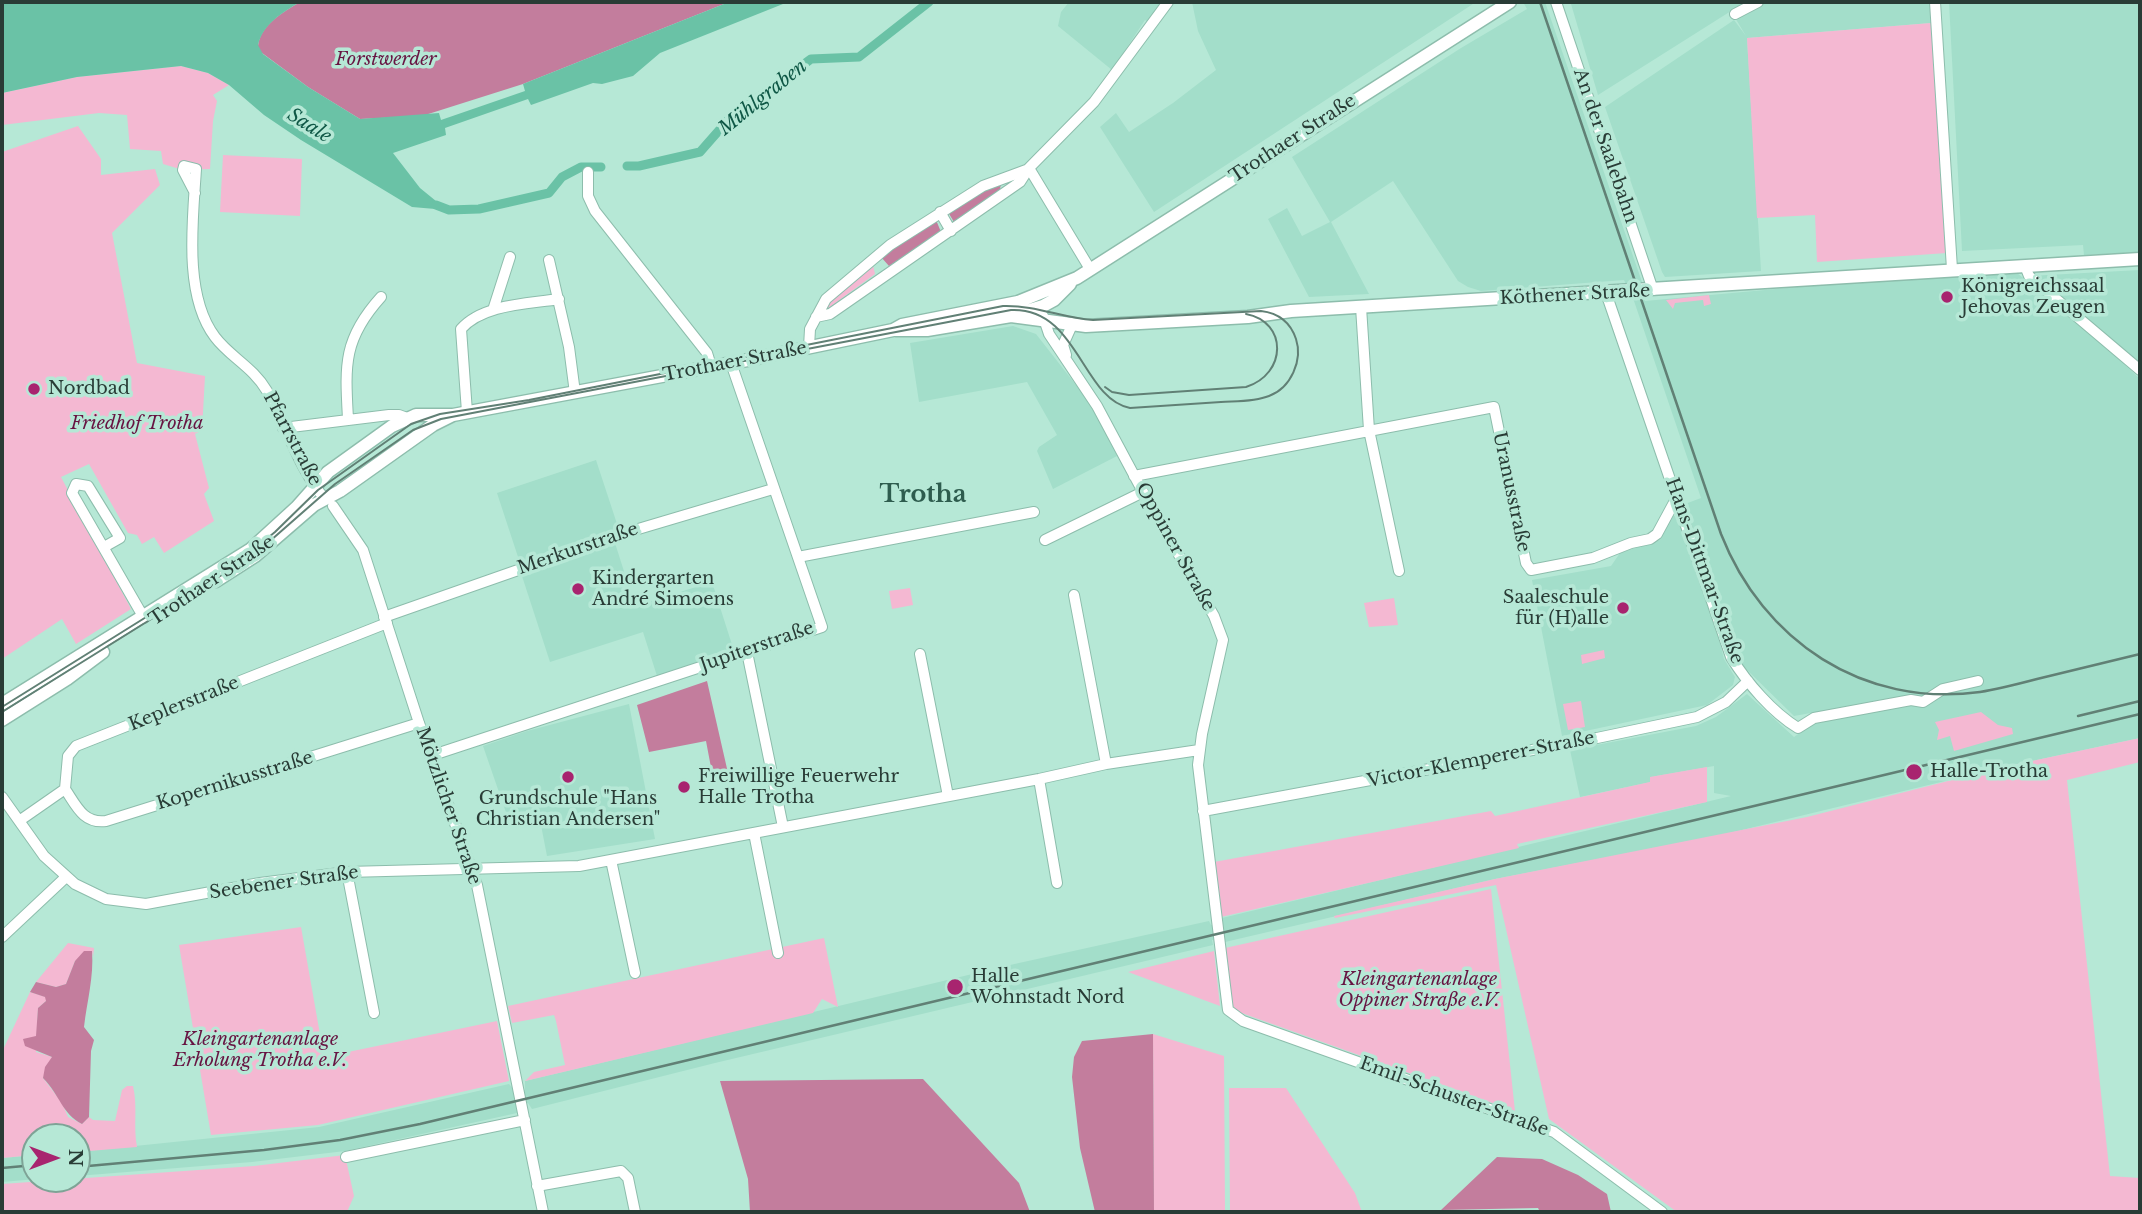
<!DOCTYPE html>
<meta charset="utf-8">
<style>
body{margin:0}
#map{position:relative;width:2142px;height:1214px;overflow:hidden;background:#b6e8d6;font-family:"Libre Baskerville",serif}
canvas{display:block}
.frame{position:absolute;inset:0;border:4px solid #293c36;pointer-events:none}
.north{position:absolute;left:21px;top:1123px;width:70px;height:70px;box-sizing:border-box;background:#b6e8d6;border:2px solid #7ea396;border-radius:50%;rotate:90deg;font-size:19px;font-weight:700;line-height:28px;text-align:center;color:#293c36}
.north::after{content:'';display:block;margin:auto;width:24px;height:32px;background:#a8246f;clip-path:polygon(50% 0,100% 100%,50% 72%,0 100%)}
</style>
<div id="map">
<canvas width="2142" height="1214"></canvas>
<div class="frame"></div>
<div class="north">N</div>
</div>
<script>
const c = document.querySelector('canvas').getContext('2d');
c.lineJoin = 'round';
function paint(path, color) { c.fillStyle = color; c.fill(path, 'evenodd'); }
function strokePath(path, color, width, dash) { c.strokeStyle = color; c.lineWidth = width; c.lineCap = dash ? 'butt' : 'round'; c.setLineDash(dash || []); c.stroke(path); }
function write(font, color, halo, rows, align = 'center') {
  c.font = font + ' "Libre Baskerville",serif'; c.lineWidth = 7; c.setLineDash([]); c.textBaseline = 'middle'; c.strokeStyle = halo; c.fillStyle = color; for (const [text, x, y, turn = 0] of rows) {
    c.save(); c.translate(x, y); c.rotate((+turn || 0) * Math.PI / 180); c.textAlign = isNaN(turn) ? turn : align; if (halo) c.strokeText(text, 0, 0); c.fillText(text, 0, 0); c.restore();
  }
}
paint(new Path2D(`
 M1069,2H1168L1151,24L1145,20L1112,70L1058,26L1061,12Z
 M1192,2H1476L1154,212L1100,127L1116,113L1129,132L1173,103L1216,70L1198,31Z
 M1523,2H1545L1642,282L1639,283L1645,301L1852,282L2017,273L2084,327L2140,379V738L1999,768L1713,837L1495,879L1225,942L1224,937L1212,940L1213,945L715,1063L532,1109L528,1103L518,1106L517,1113L345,1151L252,1162L77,1176V1152L319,1127L509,1084L516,1092L525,1090V1081L1010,965L1209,921L1211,925L1222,923V918L1731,796L1714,793V766L1651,777V782L1580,797L1570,750L1696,726L1716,717L1747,694L1794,737L1815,722L1928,703L1906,696L1794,716L1744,667L1732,644L1685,504L1701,498L1634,301L1624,280L1481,291L1468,287L1458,281L1393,181L1331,222L1369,294L1309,297L1268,219L1287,208L1302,236L1330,222L1292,157L1461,48L1527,9Z
 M1575,2H1930L1931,23L1747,38L1761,271L1665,277L1662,272L1605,107L1734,20L1746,36L1731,11L1598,95L1571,4Z
 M1949,2H2140V252L2084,255L2083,245L1962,251Z
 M2140,270V370L2029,276Z
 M1013,326L1036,334L1094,408L1117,456L1053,489L1037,451L1039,447L1057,435L1027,382L919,402L910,343Z
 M596,460L619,530L520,563L497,493Z
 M1671,516H1677L1718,635L1724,659L1735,677L1733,685L1707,705L1562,736L1532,580L1611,566L1620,553L1660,540Z
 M615,543L635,606L712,582L734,651L657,676L643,632L550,662L521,573Z
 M629,704L655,839L547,856L541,825L510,824L483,746L527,731Z
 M35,1155V1179H37L2,1182V1158Z`), '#a3deca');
paint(new Path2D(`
 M1931,23L1947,253L1817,262L1815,215L1757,218L1747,38Z
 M181,66L208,73L229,85L213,95L217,101L213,121L210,169L183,170L163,164L161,151L130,149L127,115L99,113L2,125V93L77,77Z
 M78,126L101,159V175L155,169L160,185L112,233L137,363L205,376L202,430L195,434L209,488L204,494L214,521L164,553L154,537L142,544L137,535L128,533L89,464L61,477L131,609L76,644L62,619L2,659V152Z
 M223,155L302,159L300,216L220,212Z
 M873,265L875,274L823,312L827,303L868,267Z
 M1709,295L1711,304L1704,306L1703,300L1675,303L1673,309L1666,300Z
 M910,588L913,605L892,609L889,591Z
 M1394,598L1398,625L1369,627L1364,603Z
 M1604,650L1605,658L1582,664L1581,655Z
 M1581,701L1585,727L1568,730L1563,704Z
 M1981,712L1998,725L2012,728L2013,734L1954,751L1950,736L1937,740L1939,730L1935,722Z
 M2140,738V762L2067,780L2110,1176L2140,1178V1212H1677L1549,1119L1496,885L1335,918L1334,916L1495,879L1807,817L1999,768Z
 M1707,767V802L1517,844L1519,848L1221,917L1214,862L1491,811L1495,816L1650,782V777Z
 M1491,889L1515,1111L1236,1011L1231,1002L1225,948Z
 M301,927L324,1057L497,1021L509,1081L318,1125L211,1135L179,945Z
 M824,938L838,1007L822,999L813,1013L525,1081L534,1072L565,1065L556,1021L554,1015L512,1023L508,1006Z
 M68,943L94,948L93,957L92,951L75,961L66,984L56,987L36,982Z
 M1214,951L1220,1006L1128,972Z
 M30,992L46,997V1001L38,1008L36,1052L52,1057L43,1078L62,1103L68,1117L82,1124L89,1117L93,1120L115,1121L122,1090L127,1086H133C138,1107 133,1126 137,1147L77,1152V1137H35V1155L2,1158V1052Z
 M1153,1034L1224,1056L1225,1212H1154Z
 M1229,1088H1286L1355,1193L1362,1212H1230Z
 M345,1155L354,1196L347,1212H2V1184L254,1166Z`), '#f4b8d2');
paint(new Path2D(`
 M300,2H729L523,84L422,116L360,119L308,87L258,50C257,27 283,12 300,2Z
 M1001,185L999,192L954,222L948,212L991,186Z
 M936,220L941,232L889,266L881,257L895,246Z
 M707,681L728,773L713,778L706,741L649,752L637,705Z
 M84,951H92C94,977 87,1001 84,1027L94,1040L91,1051L89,1117L82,1124C62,1114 60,1095 43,1078L45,1067L52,1057L25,1046L23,1039L36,1036L38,1008L46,1001L45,997L30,992L36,982L56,987L66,984L75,961Z
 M1153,1034L1154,1212H1095L1080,1148L1072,1077L1074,1057L1082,1041Z
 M923,1079L1019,1183L1030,1212H750L748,1179L720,1081Z
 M1497,1157L1542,1159L1578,1175L1607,1194L1611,1212H1540L1538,1208L1441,1210Z`), '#c37d9d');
paint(new Path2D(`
 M2,2H300C283,12 263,24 258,45L263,54L308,87L360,119L439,113L441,120L525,91L523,84L729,2H788L660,53L633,76L602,84L593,83L531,105L528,99L445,128L446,135L393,153L420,188L447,210L412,207L301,140L264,115L229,85L208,73L181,66L77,77L2,93Z`), '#6ac2a6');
strokePath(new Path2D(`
 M627,166H639L700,152L729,119L811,59L859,57L929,2
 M436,205L449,210L479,209L549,193L562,177L581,167H601`), '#6ac2a6', 9);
const minor = new Path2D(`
 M1556,2L1653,290
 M1935,2L1952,269
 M1735,14L1758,2
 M1029,168L1090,269
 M588,172V196L595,211L707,353L711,366
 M195,193L183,170L184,166L196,169C193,219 183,295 215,337C230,357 253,367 267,391C288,427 297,467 325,499
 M940,212L951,231
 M549,260L569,347L575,393
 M2025,266L2029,276L2140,370
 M1606,293L1731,657C1747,683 1772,712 1798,728L1814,718L1911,700L1923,702L1943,689L1978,681
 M1361,307L1369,430L1399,571
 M493,310L510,257
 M1043,316L1049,334L1097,406L1143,492L1214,616L1223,640L1202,734L1198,765L1228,1010L1243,1021L1554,1132L1662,1212
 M816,317L830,314L1020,182L1029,168L1094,102L1168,2
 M809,347L810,329L826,299L890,245L983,186L1029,169
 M1066,355L1063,345L1072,325
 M467,412L461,329C483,304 528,304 559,299
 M348,419C345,365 343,339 381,297
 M283,428L389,415H399L407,418
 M1134,476L1494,407L1526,563L1531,570L1593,558L1631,543L1650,539L1657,534L1677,497
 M333,506L363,550L419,723L477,885L543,1212
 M1045,540L1143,492
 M104,547L120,538L88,486L76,484L72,493L144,618
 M798,557L1034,512
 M1074,595L1106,764
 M384,617L618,535L773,489
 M747,652L783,827
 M920,654L948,796
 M430,756L822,627L731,363
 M1039,779L1057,883
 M65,789C76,805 83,824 106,821L419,723
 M65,789L68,756L76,746L387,623
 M2,797L44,856L75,884L106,899L146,904L260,883L347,872L579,866L1039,779L1106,764L1199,750
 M1203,811L1597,738L1697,717L1726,702L1748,681
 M19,821L65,789
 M754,833L778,953
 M611,860L635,973
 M347,872L374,1013
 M2,937L66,877
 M346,1157L525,1120
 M537,1186L621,1171L628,1178L635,1212`);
const major = new Path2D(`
 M1011,316L1086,326L1248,317L1291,311L2140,259
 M896,330H927L1011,316L1043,306L1054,300L1070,284
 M216,581L255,556L314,505L340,491L433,425L453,415
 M2,704L251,549L297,507L328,472L392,426L416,415H453L753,359L893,330L902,325L1018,302L1077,278L1510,2
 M2,720L67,679L103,652`);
strokePath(minor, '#8dbdac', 12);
strokePath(major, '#8dbdac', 15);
strokePath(minor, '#fff', 10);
strokePath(major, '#fff', 12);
strokePath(new Path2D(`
 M1105,387L1112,392L1129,395L1246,387C1287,374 1288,322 1246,314
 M2,707L252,551L275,532L318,490L411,424L440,414L529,400L1003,306C1037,305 1061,318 1093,320L1261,311C1278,313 1290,321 1296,339C1303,360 1291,388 1269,396C1254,402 1236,401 1221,402C1191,404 1160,406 1130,408C1082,399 1078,307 1011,310L441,419L413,430L335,484L254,555L2,712`), '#618075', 2);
strokePath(new Path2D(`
 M1540,2L1721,534C1763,641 1863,708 1980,692C1999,689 2018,684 2037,679C2071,671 2106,662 2140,654
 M2078,716L2140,701
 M77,1167L264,1150L340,1140L420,1124L2140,714
 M2,1168L35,1165`), '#618075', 2.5);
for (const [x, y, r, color] of [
 [1947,297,7,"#a8246f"],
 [34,389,7,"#a8246f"],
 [578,589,7,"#a8246f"],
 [1623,608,7,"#a8246f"],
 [1914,772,9,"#a8246f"],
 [568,777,7,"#a8246f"],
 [684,787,7,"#a8246f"],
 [955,987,9,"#a8246f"]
]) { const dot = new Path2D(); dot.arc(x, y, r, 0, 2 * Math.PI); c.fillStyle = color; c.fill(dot); strokePath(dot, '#b6e8d6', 2.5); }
write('italic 18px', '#671442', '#b6e8d6', [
 ["Forstwerder",386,60],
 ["Friedhof Trotha",137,424],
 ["Kleingartenanlage",1419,980],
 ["Oppiner Straße e.V.",1419,1001],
 ["Kleingartenanlage",260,1040],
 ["Erholung Trotha e.V.",260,1061]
]);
write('18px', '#293c36', '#b6e8d6', [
 ["Trothaer Straße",1293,139,-33],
 ["An der Saalebahn",1605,146,71],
 ["Köthener Straße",1575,295,-3],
 ["Trothaer Straße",735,362,-11],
 ["Pfarrstraße",292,439,62],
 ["Uranusstraße",1511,492,78],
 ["Oppiner Straße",1175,547,61],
 ["Merkurstraße",578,549,-19],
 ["Hans-Dittmar-Straße",1704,571,70],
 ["Trothaer Straße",212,581,-34],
 ["Jupiterstraße",757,647,-19],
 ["Keplerstraße",184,704,-22],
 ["Victor-Klemperer-Straße",1481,760,-11],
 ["Kopernikusstraße",235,781,-17],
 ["Mötzlicher Straße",448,806,71],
 ["Seebener Straße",284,883,-8],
 ["Emil-Schuster-Straße",1454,1097,20]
]);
write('18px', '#293c36', '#b6e8d6', [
 ["Königreichssaal",1961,287],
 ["Jehovas Zeugen",1961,308],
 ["Nordbad",48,389],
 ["Kindergarten",592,579],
 ["André Simoens",592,600],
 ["Saaleschule",1609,598,"right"],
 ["für (H)alle",1609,619,"right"],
 ["Halle-Trotha",1930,772],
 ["Freiwillige Feuerwehr",698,777],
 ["Halle Trotha",698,798],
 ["Grundschule \"Hans",568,799,"center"],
 ["Christian Andersen\"",568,820,"center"],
 ["Halle",971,977],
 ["Wohnstadt Nord",971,998]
], 'left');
write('italic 19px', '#0f5846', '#b6e8d6', [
 ["Mühlgraben",763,98,-39],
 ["Saale",309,126,32]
]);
write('bold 24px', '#2e5c4e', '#b6e8d6', [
 ["Trotha",923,495]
]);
</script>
